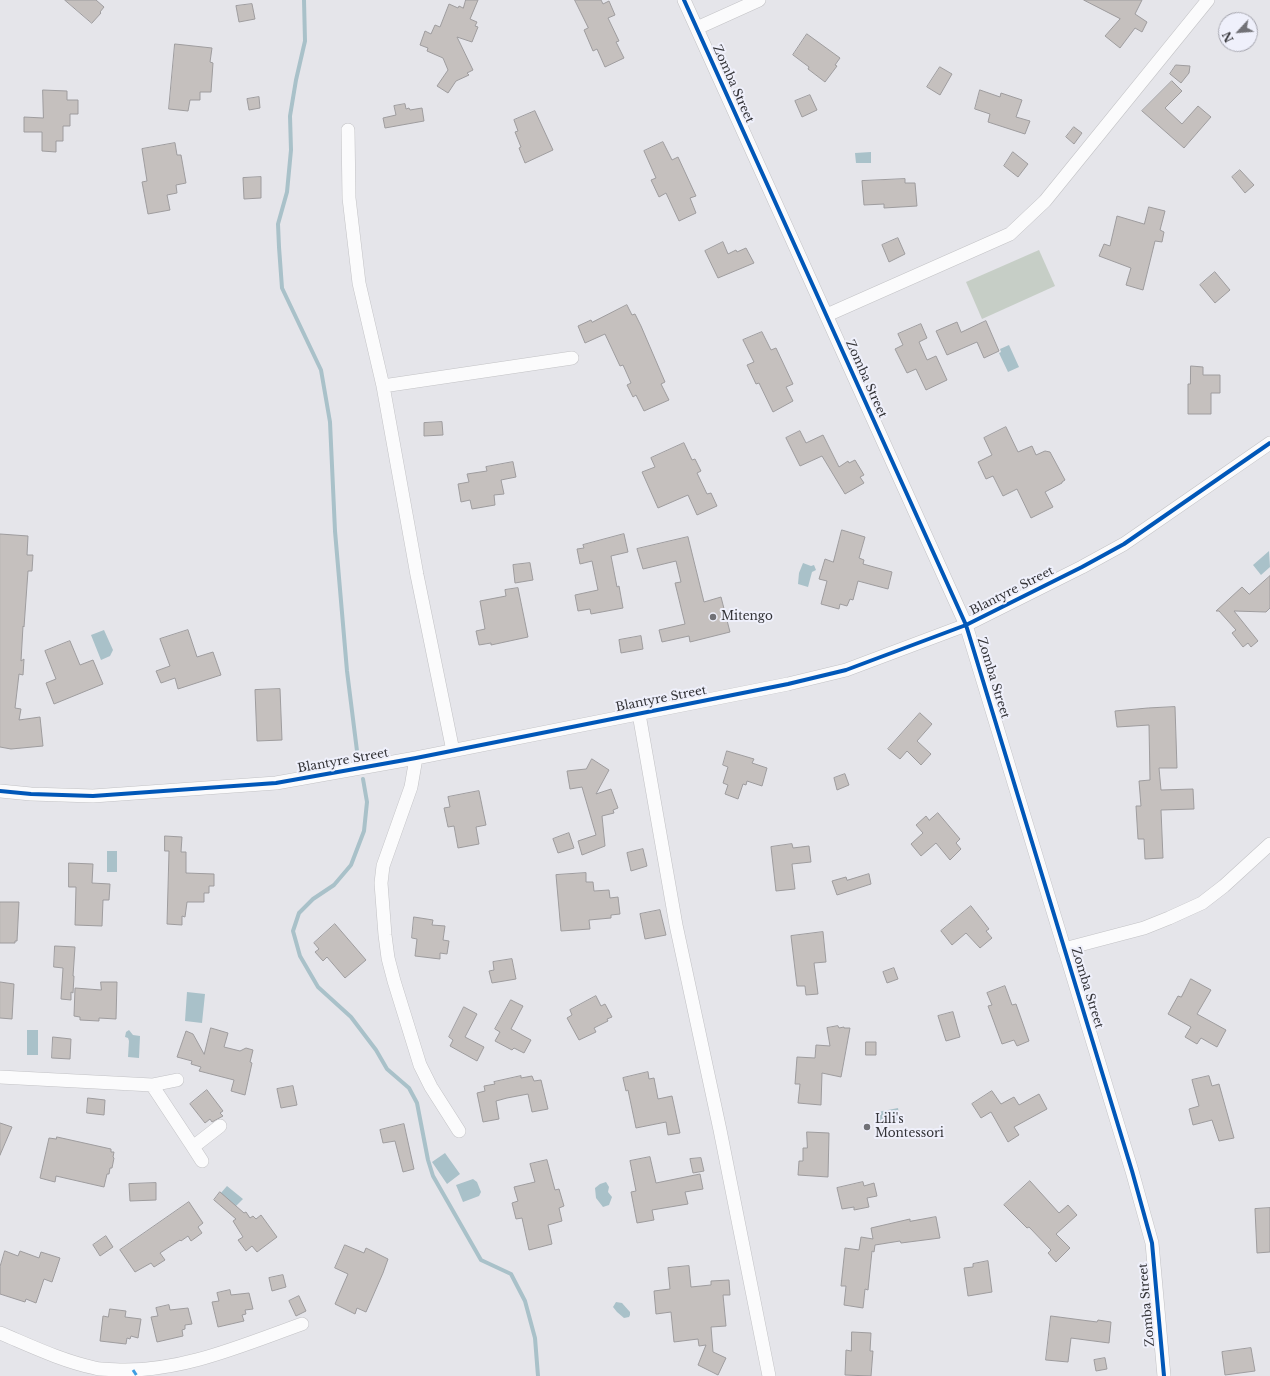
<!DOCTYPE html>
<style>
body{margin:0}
#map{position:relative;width:1270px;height:1376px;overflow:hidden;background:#e5e5ea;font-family:"Libre Baskerville",serif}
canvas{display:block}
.north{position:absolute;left:1218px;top:12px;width:40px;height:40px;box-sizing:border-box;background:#eff0fb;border:1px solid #a4a4ad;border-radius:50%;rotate:244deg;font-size:11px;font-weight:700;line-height:16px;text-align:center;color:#333337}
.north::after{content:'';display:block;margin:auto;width:14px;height:18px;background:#717176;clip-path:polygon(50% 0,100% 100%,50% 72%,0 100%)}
</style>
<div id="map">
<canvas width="1270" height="1376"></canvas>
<div class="north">N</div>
</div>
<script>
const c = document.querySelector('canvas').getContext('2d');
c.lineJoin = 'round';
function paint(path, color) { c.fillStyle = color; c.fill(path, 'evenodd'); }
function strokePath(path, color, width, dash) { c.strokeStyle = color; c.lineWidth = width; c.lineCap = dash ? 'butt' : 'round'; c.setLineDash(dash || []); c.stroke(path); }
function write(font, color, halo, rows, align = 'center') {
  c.font = font + ' "Libre Baskerville",serif'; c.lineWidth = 4; c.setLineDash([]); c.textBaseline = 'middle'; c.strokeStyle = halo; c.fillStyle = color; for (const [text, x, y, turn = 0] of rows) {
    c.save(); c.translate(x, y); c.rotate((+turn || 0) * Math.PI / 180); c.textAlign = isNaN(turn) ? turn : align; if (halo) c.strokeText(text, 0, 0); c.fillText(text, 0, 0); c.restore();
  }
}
paint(new Path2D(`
 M1039,250L1055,286L982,319L966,282Z`), '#c6cec6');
paint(new Path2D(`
 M871,152V163H856L855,153Z
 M1009,345L1019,367L1008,372L999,353L1001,352L1000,349Z
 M1269,551L1270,567L1261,575L1253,565Z
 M803,563L811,566L814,565L816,570L812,572L808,587L798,584L799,573Z
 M104,630L113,650L110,656L101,660L91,635Z
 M107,851H117V872H107Z
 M187,992L205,994L202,1023L185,1021Z
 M27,1030H38V1055H27Z
 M129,1030L133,1035L140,1036L139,1058L128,1057L129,1041L128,1038L125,1037L126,1032Z
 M898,1108L900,1120L881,1124L878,1112Z
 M445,1153L460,1174L447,1184L432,1162Z
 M473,1179L477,1182L481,1192L479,1196L463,1202L456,1185Z
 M606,1182L609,1187L608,1192L612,1197L609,1205L603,1207L596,1198L595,1188L600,1184Z
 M227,1186L243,1199L235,1207L220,1194Z
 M616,1302L622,1303L630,1312V1315L629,1317L624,1318L617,1312L613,1307Z`), '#a9c1c9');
strokePath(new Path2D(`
 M304,0L305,41L296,80L290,116L291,150L287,192L278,224L279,247L282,288L321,370L330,422L335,531L347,671L358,759
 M363,779L367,802L364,831L351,865L334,885L313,899L299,913L293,931L300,956L318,987L351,1017L376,1050L387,1069L409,1088L417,1103L428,1160L433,1176L481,1260L511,1274L525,1301L535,1338L538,1376`), '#a9c1c9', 4);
const building = new Path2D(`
 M65,0H96L104,7L100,12L101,13L92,23Z
 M466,0H478L470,19L477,22L475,26L478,27L472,42L457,37L473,70L467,73L469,75L456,81L448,93L437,86L448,70L443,58L427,51L428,48L420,45L425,31L431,34L435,25L440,27L449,4L458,8L459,6L463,8Z
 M575,0H601L603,4L609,1L615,15L608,18L619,41L616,42L624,58L605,67L597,49L593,51L584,30L588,28Z
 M1084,0H1142L1135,14L1147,22L1142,32L1135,28L1120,48L1105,36L1120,19Z
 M252,4L255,19L239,22L236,6Z
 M807,34L840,58L835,65L837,66L825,82L808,69L809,67L793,55Z
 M175,44L212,48L210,62L213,63L211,92H200V100H190L188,111L169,109Z
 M1176,65L1190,66L1189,73L1181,83L1170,74Z
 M940,67L952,74L940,95L927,87Z
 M1172,81L1182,91L1165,108L1182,124L1198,106L1211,117L1184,148L1142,111Z
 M43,90L67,91V100H78V114H70V126H63V141H56V152L42,151V132H24V117L43,118Z
 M980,90L1000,97L1001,93L1022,100L1016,117L1030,121L1025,134L988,122L990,114L975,109Z
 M810,95L817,110L802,117L795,101Z
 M259,97L260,108L249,110L247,99Z
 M405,104L406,109L409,108L410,110L422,108L424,121L385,128L383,118L396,115L394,106Z
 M535,111L553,150L525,163L519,148L521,147L515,132L518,131L514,120Z
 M1074,127L1082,133L1074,144L1066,137Z
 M663,142L672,160L678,157L696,196L690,198L696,213L679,221L666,193L659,197L651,180L656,178L644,151Z
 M175,143L177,155H181L186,183L176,185L177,193L167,195L170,210L148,214L142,182L147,181L142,149Z
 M1013,152L1028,164L1018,177L1004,166Z
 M1240,170L1254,185L1245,193L1232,177Z
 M261,177V198L244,199L243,178Z
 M905,179V183H915L917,206L884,208V204L864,205L862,181Z
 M1149,207L1165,211L1160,230L1164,232L1162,242L1155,241L1143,290L1126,285L1131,268L1099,256L1104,244L1110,246L1117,216L1144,224Z
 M898,238L905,254L889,262L882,245Z
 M723,242L728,254L736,250L737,252L746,248L754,263L718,278L705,251Z
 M1215,272L1230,290L1215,303L1200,285Z
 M627,305L632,315L635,314L641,326L665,382L661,384L669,400L644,411L636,395L633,397L627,385L631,383L623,365L620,366L605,334L585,343L578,326L591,320L592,322Z
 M986,321L999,351L984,358L977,342L947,355L936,331L957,322L961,332Z
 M921,324L927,338L919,342L927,360L936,356L947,380L926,390L916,369L907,373L895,349L903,345L898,334Z
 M762,332L771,350L776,348L793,384L786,387L793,401L773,412L759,383L756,384L747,365L754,362L743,340Z
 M1191,366L1203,367V375H1220V393H1211V414H1188V384H1190Z
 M442,422L443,435L424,436V423Z
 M1006,427L1018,452L1032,446L1036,455L1045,451L1050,452L1065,480L1062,482V483L1045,492L1053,507L1031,518L1017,489L1003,496L993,476L986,479L978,462L992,455L984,438Z
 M800,431L806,443L823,435L839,467L848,461L849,463L855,460L864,475L860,477L864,483L845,494L822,456L800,466L786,438Z
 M684,443L692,460L695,459L701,471L697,473L707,494L711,493L717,506L697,515L688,495L658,508L642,472L655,467L651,458Z
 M513,462L516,477L501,480L504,494L494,495L495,505L472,509L470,500L461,502L458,484L469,482L467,474L487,471L486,467Z
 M842,530L865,537L859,558L864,560L863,564L892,572L888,589L858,581L853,600L850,599L847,606L840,604L839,609L821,604L827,581L819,579L825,559L833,562Z
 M0,534L28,536L27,555H33L32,571H28L24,627L23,626L21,661L24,659L23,675L19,674L15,708L21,709L19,720L40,717L43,746L11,749L0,747Z
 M624,534L628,552L611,556L617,587L619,586L623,608L591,614L590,609L578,611L575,595L598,590L592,561L580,564L577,549L584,548L583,545Z
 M688,537L704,602L721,597L730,632L690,642L689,636L662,642L659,630L685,624L675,583L681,582L676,561L643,569L637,549Z
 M530,563L533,580L515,583L513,565Z
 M1270,576V608L1266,612L1234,611L1258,641L1251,647L1248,643L1243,647L1232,633L1236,630L1219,611H1216L1242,587L1249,594Z
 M518,588L528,637L491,645V643L479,645L476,631L485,629L480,601L506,596L505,590Z
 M188,630L197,657L213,652L221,675L178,689L175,678L161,683L156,671L170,666L160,639Z
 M641,636L643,649L621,653L619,640Z
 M70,641L80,665L93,660L103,684L54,704L46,683L56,679L45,651Z
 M280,689L282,740L257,741L255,690Z
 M1175,707L1177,768H1159L1161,790L1193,789L1194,809L1161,810L1163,858L1145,859L1144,839H1138L1136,806H1141L1139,781L1150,780L1149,725L1117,727L1115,711L1148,708Z
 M920,713L932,724L917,741L931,754L921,765L907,751L900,759L888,749Z
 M727,751L754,759L752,763L767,768L762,786L747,781L746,785L743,784L738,799L725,794L728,785L723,783L728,767L723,765Z
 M592,759L609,770L596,794L611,789L618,808L613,810L614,813L602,816L605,846L582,855L578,841L596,835L582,787L570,789L567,771L586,769Z
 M845,774L849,785L837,790L834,778Z
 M479,791L486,825L476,827L479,844L458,848L454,826L448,827L444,808L450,807L448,797Z
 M938,813L960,839L956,843L961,849L950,860L936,843L921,856L911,844L923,833L916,825L926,816L929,820Z
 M569,833L574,848L558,853L553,839Z
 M165,836L182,837L181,852H186V873L214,874V886H209V893H204V902H187L185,917L182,916V925L167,924L169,851H165Z
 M792,844L793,848L809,846L811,862L792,864L795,889L776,891L771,847Z
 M643,849L647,866L631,871L627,853Z
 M69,863L93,864L92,883L110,884L109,900H103L102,926L75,925L76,887H69Z
 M586,873V882H593L594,891L609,890L610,898L618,897L620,914L611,915V918L589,920L590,929L561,931L556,875Z
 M869,874L871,884L837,895L832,881L846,877L847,880Z
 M0,902H19L17,941H15V943H0Z
 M971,906L989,929L986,931L992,938L980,948L966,933L952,945L941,931Z
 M660,910L666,935L645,939L640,914Z
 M414,917L433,920L432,925L445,926L443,940L449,941L447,954L440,953V959L415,956L417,939L412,938Z
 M335,924L366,960L345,978L327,957L323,961L315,952L319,949L314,943Z
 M823,932L826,962L814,963L818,994L806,995L805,986H797L791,936Z
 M55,946L75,947L73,976H74L73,993L71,992V1000L61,999L63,968L54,967Z
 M512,959L516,979L492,983L489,971L494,970L493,962Z
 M894,968L898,979L887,983L883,972Z
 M1191,979L1211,990L1197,1014L1226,1030L1217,1047L1201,1038L1197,1044L1185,1037L1191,1027L1168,1014L1178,996L1181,997Z
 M0,982L14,984L12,1019L0,1018Z
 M101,982H117L116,1019L99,1018V1021L80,1020V1017L74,1016L75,988L101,990Z
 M1005,986L1012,1005L1016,1004L1029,1041L1017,1046L1014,1040L1002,1044L988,1006L992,1005L987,993Z
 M596,996L601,1006L605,1004L612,1017L607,1019L608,1021L594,1028L596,1032L579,1040L567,1018L572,1015L570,1010Z
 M511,1000L523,1006L511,1029L531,1040L524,1053L514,1048L512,1050L495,1041L500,1032L495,1029Z
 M464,1007L477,1014L465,1037L484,1047L477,1061L450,1046L453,1040L449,1037Z
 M953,1012L960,1037L946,1041L938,1016Z
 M838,1026L839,1028L844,1027V1028H850L841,1077L822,1073L821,1105L798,1103L800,1084H795L797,1057L815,1058L816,1045L830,1046L827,1028Z
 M211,1028L228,1033L224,1047L240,1051L246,1048L253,1050L250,1062L252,1063L245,1095L231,1091L234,1080L199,1071L201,1067L191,1064L192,1061L177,1057L186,1031L193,1034L204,1054Z
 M53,1037L71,1039L70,1059L52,1058Z
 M866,1042H876V1055H866Z
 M648,1072L649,1079L654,1078L658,1099L672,1096L680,1133L668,1135L666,1122L636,1128L628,1090L626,1091L623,1078Z
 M521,1076V1078L532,1076L534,1081L541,1080L548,1109L532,1112L528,1094L507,1098L496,1101L499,1119L483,1122L477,1093L485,1091L484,1086L495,1084L494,1082Z
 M1209,1076L1212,1086L1219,1084L1234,1138L1219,1141L1212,1120L1193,1125L1189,1109L1199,1106L1192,1080Z
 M293,1086L297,1105L281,1108L277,1089Z
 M207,1090L223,1111L220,1113L223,1116L212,1122L210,1119L205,1123L190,1104Z
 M992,1091L1001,1104L1014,1097L1019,1105L1039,1094L1047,1109L1014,1127L1019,1135L1008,1142L991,1112L981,1118L972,1104Z
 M88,1098L105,1100L104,1115L87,1113Z
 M0,1123L12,1127L0,1155Z
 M404,1124L414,1169L403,1172L395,1141L383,1143L380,1130Z
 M807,1132L829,1133L828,1177L798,1175L799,1161H803V1148H807Z
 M57,1137L111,1149V1152H114L113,1157L114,1158L112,1168H110L109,1174H107L104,1187L56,1176L55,1182L40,1178L49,1138L56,1139Z
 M650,1157L656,1183L700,1174L703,1189L685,1192L688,1204L652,1210L654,1220L637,1223L631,1192L636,1191L630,1161Z
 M701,1158L704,1171L693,1173L690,1159Z
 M547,1160L555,1190L559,1189L564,1206L559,1208L562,1221L548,1225L552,1244L529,1250L522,1218L516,1219L512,1203L518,1201L514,1187L535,1182L530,1164Z
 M1030,1181L1059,1213L1068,1205L1077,1215L1056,1234L1070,1248L1056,1262L1048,1253L1051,1250L1029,1227L1027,1228L1004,1205Z
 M863,1182L864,1186L874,1183L877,1196L867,1198L869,1207L854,1210V1207L842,1209L837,1188Z
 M156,1183V1200L130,1201L129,1184Z
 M220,1192L244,1213L246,1212L250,1218L253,1216L256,1219L261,1215L277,1237L257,1252L252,1246L246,1251L238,1240L243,1237L233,1221L236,1219L214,1200Z
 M189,1202L203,1223L198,1227L202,1233L191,1241L188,1236L181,1241L180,1240L160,1253L165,1260L154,1267L151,1263L135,1272L120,1250Z
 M1270,1208V1252L1257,1253L1255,1209Z
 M936,1217L940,1238L901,1243L900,1241L875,1245L874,1252L872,1251L868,1290L865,1289L863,1308L844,1305L846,1286H841L845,1248L859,1250L861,1237L873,1239L871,1228L910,1219V1221Z
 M106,1236L113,1247L100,1256L93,1245Z
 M345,1245L364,1253L366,1248L388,1259L383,1273L366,1312L357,1308L355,1314L335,1304L348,1274L335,1268Z
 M5,1251L18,1256L20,1251L39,1258L41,1252L60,1258L52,1282L44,1279L36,1303L26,1299L25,1302L0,1294V1267Z
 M988,1261L992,1292L968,1296L964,1268L973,1267V1264Z
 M689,1266L691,1287L711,1285V1281L729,1280L730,1295H723L726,1326L711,1327L713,1352L726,1358L718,1375L698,1365L706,1345L699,1346L698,1339L674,1342L671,1312L656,1314L654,1291L670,1289L668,1268Z
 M283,1275L286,1287L272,1291L269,1278Z
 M230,1290L231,1295L249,1293L253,1309L245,1310L246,1314L242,1315L244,1321L218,1327L212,1302L219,1301L217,1293Z
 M299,1296L306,1311L296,1316L289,1301Z
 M169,1305L170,1310L188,1308L192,1324L185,1325V1329L182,1330L183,1336L157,1342L151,1317L158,1316L156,1308Z
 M110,1309L126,1311L125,1317L141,1319L138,1338L131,1336L130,1339L127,1338L126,1344L100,1341L103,1316L108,1317Z
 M1051,1316L1097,1322L1098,1320L1111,1322L1109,1343L1071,1338L1068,1362L1046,1360Z
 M852,1332L871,1333L870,1351H873L871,1376L845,1375L846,1350L851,1351Z
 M1251,1348L1255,1371L1225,1375L1222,1352Z
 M1105,1358L1107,1369L1096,1371L1094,1360Z`);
paint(building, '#c5c0be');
strokePath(building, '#9e9c9e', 1);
const minor = new Path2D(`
 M684,0L966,625L1132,1171L1152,1243L1164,1376
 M697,28L759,0
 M348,130L349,198L359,283L383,386L417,575L453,751
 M827,315L1010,234L1045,201L1208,0
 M383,386L572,358
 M639,714L676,925L720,1130L769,1376
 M416,758L411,787L383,866L381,883L385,935L388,958L394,981L420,1065L431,1087L459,1131
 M0,791L31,794L93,796L276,783L416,758L788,684L846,670L966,625L1082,567L1124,544L1270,443
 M1064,949L1144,928L1169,918L1202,903L1224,886L1270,844
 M0,1077L152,1085L177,1080
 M152,1085L193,1147L220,1126
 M193,1147L202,1161
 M0,1333C31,1346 62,1361 95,1368C102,1370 111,1369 119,1370C182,1372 243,1345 302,1324`);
strokePath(minor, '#c2c2c5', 14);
strokePath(minor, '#fbfbfc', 13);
strokePath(new Path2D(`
 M133,1370L137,1376`), '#3e9de2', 3, [6, 3]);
strokePath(new Path2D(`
 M684,0L966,625L1132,1171L1152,1243L1164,1376
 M0,791L31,794L93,796L276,783L416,758L788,684L846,670L966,625L1082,567L1124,544L1270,443`), '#0057b8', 4);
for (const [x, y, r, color] of [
 [713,617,4,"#717176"],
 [867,1127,4,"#717176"]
]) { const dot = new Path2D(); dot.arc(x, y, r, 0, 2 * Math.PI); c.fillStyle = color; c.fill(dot); strokePath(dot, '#eff0fb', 1.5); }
write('12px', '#333337', '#eff0fb', [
 ["Zomba Street",733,84,66],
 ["Zomba Street",866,379,66],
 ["Blantyre Street",1012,591,-27],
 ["Zomba Street",993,678,73],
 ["Blantyre Street",661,699,-11],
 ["Blantyre Street",343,761,-10],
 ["Zomba Street",1087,988,73],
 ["Zomba Street",1147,1305,-95]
]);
write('12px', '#333337', '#eff0fb', [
 ["Mitengo",721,617],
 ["Lili's",875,1120],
 ["Montessori",875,1134]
], 'left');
</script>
